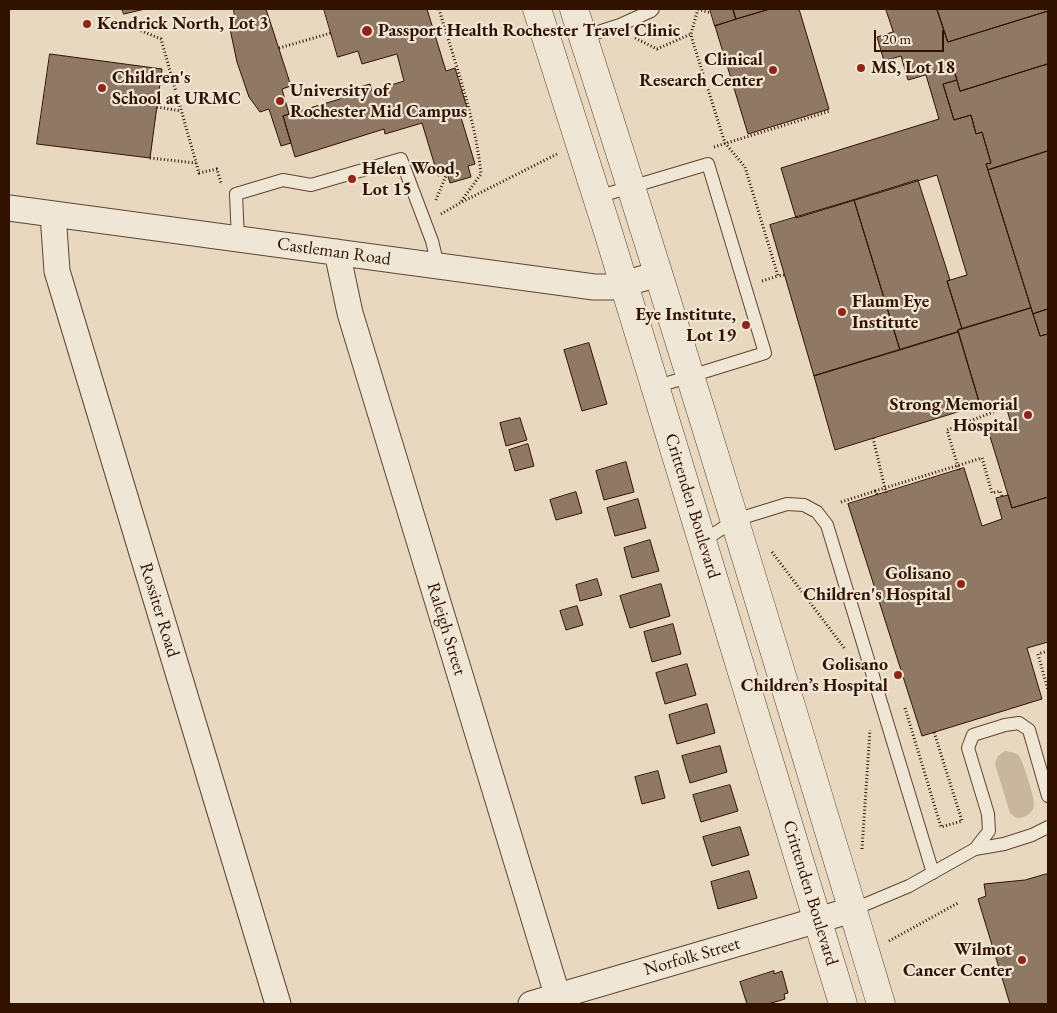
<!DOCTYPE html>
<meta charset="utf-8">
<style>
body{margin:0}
#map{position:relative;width:1057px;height:1013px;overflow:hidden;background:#e8d8bf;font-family:"EB Garamond",serif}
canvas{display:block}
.frame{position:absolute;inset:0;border:10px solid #311201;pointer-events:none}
.scale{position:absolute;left:874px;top:30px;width:70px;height:22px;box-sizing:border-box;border:2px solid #311201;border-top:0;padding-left:6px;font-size:15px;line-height:18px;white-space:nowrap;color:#311201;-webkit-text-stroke:4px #f0e6d5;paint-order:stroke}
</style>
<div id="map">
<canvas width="1057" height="1013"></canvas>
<div class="frame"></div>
<div class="scale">20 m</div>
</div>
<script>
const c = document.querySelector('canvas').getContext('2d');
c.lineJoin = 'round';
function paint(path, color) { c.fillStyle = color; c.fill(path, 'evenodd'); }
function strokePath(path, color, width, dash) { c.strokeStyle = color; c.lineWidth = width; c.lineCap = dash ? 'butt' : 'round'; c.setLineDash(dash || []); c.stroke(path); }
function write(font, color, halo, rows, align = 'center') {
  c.font = font + ' "EB Garamond",serif'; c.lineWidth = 4.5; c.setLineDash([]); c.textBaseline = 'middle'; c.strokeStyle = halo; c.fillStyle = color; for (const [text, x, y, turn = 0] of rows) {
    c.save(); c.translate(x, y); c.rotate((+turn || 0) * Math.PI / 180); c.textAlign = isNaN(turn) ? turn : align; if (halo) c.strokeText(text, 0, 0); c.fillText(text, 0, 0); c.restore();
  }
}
paint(new Path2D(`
 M1005,751C1010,752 1016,752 1019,756C1023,761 1035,799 1034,805C1034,812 1024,819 1017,818C1014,817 1013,815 1010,813L995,764L998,756Z`), '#c9b69f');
const building = new Path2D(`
 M122,9H145L124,14Z
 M234,9H266L291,86L282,89L289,114L283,116L291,143L281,146L269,109L260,112L249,97L237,62L230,29L235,26Z
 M324,9H427L446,71L455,68L468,111L460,114L475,164L468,166L471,177L450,183L447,173L438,176L422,123L385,134L384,129L295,157L283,116L340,99L338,93L370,84L372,91L404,81L397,54L362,64L358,51L338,57Z
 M710,9H733L736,19L715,26Z
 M733,9H770L736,19Z
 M770,9H799L829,109L748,134L715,26Z
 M886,9H937L948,42L1048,11V64L960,91L953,67L908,80L901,56L884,61L877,37L893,32Z
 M937,9H1048V11L948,42Z
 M50,54L162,69L150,158L37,144Z
 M1048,64V151L988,170L986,164L991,163L982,132L976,134L971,115L954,120L943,84L957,80L960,91Z
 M953,67L957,80L943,84L954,120L971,115L976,134L982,132L991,163L986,164L1031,308L962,329L947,281L967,275L937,175L796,218L781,168L939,119L926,75Z
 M1048,151V309L1033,314L988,170Z
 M918,180L950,280L947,281L962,329L958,330V332L900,350L854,200Z
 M854,200L900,350L814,376L770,225Z
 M1031,308L1040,336L1048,334V497L1012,508L988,430L1011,423L1006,407L1003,399L980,405L958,330Z
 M1048,309V334L1040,336L1033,314Z
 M958,332L980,405L835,450L814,376Z
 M589,343L607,404L582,411L564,350Z
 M520,418L527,440L506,446L500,423Z
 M528,444L534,466L515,471L509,450Z
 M626,462L634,492L604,500L596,471Z
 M964,468L982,526L1002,519L996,498L1008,495L1012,508L1048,497V642L1027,648L1042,699L922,736L848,504Z
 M576,492L582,513L556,520L550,500Z
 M638,499L646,528L615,536L607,508Z
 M650,540L659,571L632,578L624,548Z
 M597,579L602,595L580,601L576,585Z
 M661,584L670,616L630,628L620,596Z
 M577,606L583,625L566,630L560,611Z
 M673,624L681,654L652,662L644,632Z
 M687,664L696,695L665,704L656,673Z
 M707,704L715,733L677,744L669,715Z
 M720,746L727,772L690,783L682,756Z
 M658,771L665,798L642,804L635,777Z
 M730,785L738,811L701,822L693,795Z
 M740,827L749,855L712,866L703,837Z
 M749,871L757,898L718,909L711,882Z
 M1046,874H1048V1004H1010L978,899L986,896L984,884L1025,880Z
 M774,971V974L782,971L788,993L784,994L785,999L768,1004H747L740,982Z`);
paint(building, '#907964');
strokePath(building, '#311201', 1);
const service = new Path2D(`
 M583,37L620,25L651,11L653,9
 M597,197L708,164L765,353L655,387
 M238,239L236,194L283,180L311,185L401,159L432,241L438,266
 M703,541L735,520L787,504L804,505L817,512L827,525L933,873
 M975,849L989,831L988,814L968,748L973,735L1005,725L1019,723L1029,730L1048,796
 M852,910L909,886L975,849L1004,844L1032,835L1048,827`);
const minor = new Path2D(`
 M9,208L594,287H612L659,274
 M53,214L57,271L278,1004
 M337,252L350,313L560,1004
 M531,1004L852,910`);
const tertiary = new Path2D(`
 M537,9L609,235L843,1004
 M574,9C681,339 781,672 881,1004`);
strokePath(service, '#5f4430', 14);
strokePath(minor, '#5f4430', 27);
strokePath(tertiary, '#5f4430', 29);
strokePath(new Path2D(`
 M439,9C455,63 475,117 481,174L460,203
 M698,9L691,34L692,39L725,143L745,167L778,276L784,275
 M698,9L711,13
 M115,20L161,39L199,173L217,169L221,183
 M635,38L657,49L691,34
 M279,48L331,33
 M157,107L181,111
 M714,147L830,111
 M150,158L196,163
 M436,200L447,173
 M441,214L460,203L557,154
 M762,281L778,276
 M875,491L982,458L992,493L1000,491L1002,496
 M841,502L875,491L877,495
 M772,552L845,649
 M1048,651L1038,654L1048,690
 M905,708L941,827L962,821L934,732
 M862,849L870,730
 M889,941L958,903`), '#311201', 3, [1, 2.5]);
strokePath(service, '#f0e6d5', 12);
strokePath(minor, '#f0e6d5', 25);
strokePath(tertiary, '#f0e6d5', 28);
strokePath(new Path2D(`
 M873,438L886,493
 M959,470L947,430L1006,407`), '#311201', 3, [1, 2.5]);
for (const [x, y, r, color] of [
 [87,24,5,"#8f2418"],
 [367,31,6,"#8f2418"],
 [861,68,5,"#8f2418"],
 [773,70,5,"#8f2418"],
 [102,88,5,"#8f2418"],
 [280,101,5,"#8f2418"],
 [352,179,5,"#8f2418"],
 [842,312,5,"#8f2418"],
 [746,325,5,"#8f2418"],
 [1028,415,5,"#8f2418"],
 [961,584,5,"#8f2418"],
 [898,675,5,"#8f2418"],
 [1022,960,5,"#8f2418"]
]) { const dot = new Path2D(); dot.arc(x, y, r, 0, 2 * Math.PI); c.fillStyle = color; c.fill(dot); strokePath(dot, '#f0e6d5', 2); }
write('bold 18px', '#311201', '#f0e6d5', [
 ["Kendrick North, Lot 3",97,24],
 ["Passport Health Rochester Travel Clinic",378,31],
 ["Clinical",763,60,"right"],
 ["Research Center",763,81,"right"],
 ["MS, Lot 18",871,68],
 ["Children's",112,78],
 ["School at URMC",112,99],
 ["University of",290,91],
 ["Rochester Mid Campus",290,112],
 ["Helen Wood,",362,169],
 ["Lot 15",362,190],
 ["Flaum Eye",852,302],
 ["Institute",852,323],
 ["Eye Institute,",736,315,"right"],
 ["Lot 19",736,336,"right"],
 ["Strong Memorial",1018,405,"right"],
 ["Hospital",1018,426,"right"],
 ["Golisano",951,574,"right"],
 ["Children's Hospital",951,595,"right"],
 ["Golisano",888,665,"right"],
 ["Children’s Hospital",888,686,"right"],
 ["Wilmot",1012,950,"right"],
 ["Cancer Center",1012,971,"right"]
], 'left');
write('18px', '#311201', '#f0e6d5', [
 ["Castleman Road",334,252,8],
 ["Crittenden Boulevard",692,506,73],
 ["Rossiter Road",159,610,73],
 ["Raleigh Street",446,629,73],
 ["Crittenden Boulevard",810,893,73],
 ["Norfolk Street",692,957,-16]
]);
</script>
